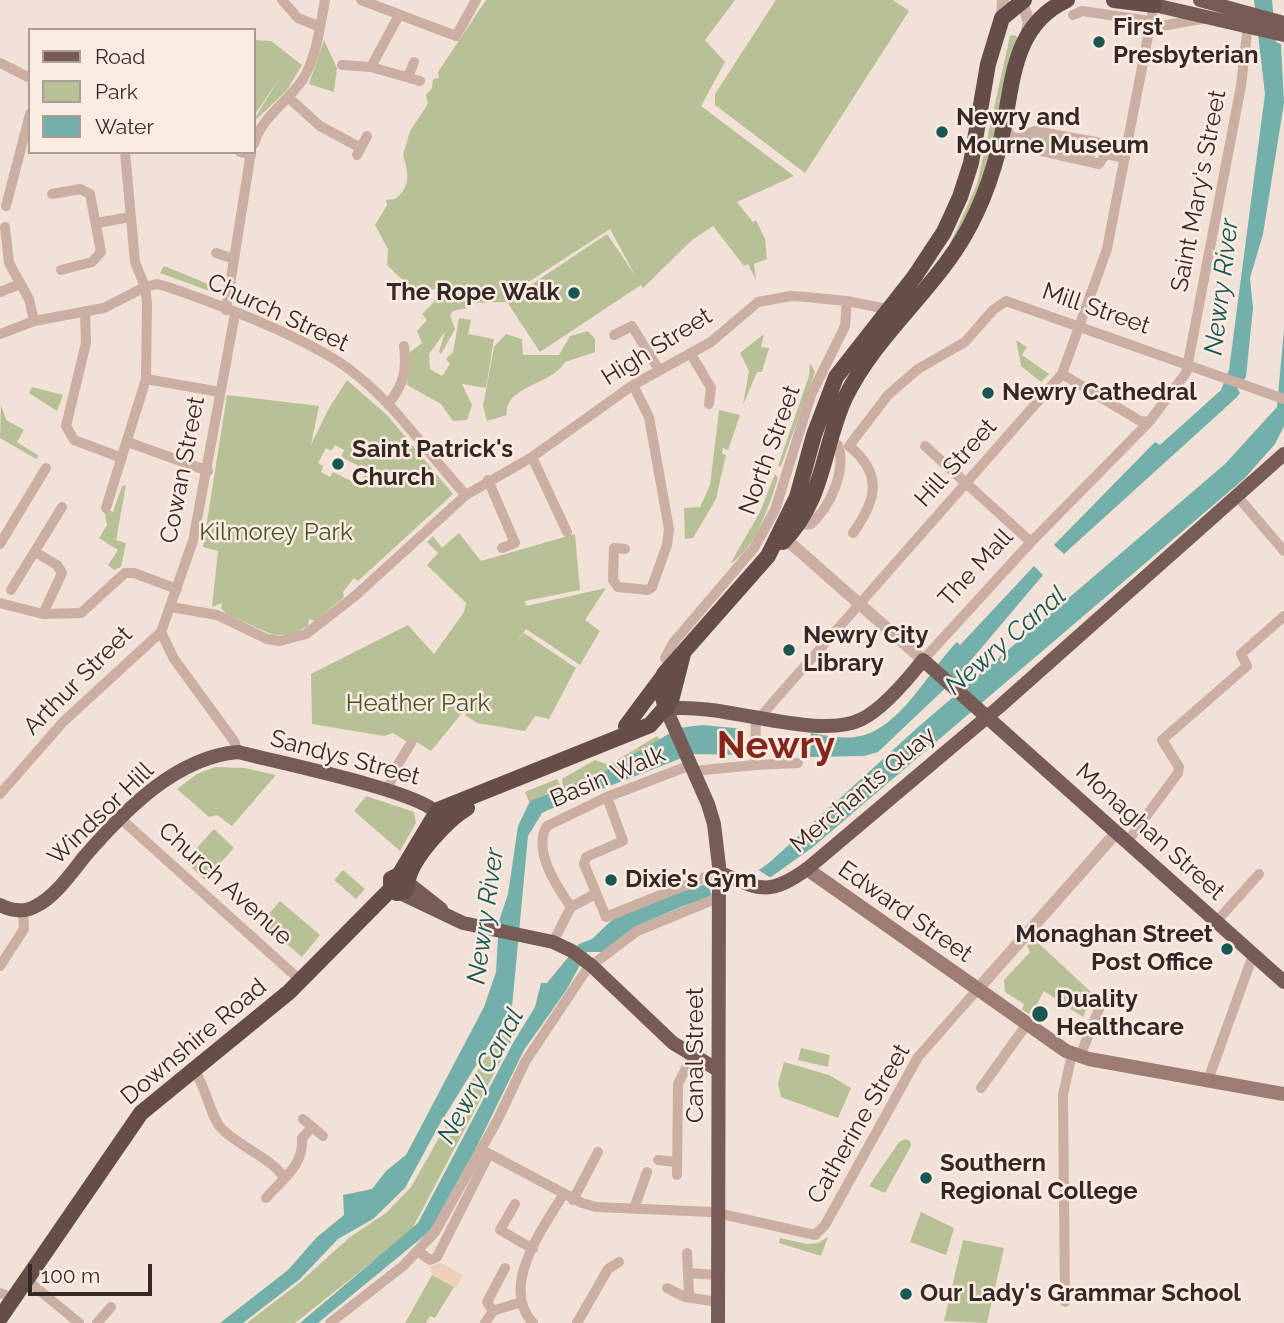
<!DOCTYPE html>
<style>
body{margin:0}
#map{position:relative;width:1284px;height:1323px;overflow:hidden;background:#f2e1d6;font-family:Raleway,sans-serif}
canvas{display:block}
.legend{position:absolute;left:28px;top:28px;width:228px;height:126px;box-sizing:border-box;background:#faece2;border:2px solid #ab9e96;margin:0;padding:9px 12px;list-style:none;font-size:21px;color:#342825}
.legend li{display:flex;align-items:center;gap:14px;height:35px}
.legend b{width:35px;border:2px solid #ab9e96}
.scale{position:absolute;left:28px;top:1264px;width:124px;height:32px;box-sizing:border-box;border:4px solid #342825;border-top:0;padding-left:9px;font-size:21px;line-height:24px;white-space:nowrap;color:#342825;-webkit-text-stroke:5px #faece2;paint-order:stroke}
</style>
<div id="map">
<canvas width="1284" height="1323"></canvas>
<ul class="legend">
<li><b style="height:9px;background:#775c55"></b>Road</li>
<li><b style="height:19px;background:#b8c196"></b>Park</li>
<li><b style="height:19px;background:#74b0aa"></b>Water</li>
</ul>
<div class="scale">100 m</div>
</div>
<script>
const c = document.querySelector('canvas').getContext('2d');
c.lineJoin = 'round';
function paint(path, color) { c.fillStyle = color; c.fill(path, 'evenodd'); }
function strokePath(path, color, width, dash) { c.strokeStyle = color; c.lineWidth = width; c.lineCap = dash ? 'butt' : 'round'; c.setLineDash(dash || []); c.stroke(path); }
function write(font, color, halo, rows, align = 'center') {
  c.font = font + ' Raleway,sans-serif'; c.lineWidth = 5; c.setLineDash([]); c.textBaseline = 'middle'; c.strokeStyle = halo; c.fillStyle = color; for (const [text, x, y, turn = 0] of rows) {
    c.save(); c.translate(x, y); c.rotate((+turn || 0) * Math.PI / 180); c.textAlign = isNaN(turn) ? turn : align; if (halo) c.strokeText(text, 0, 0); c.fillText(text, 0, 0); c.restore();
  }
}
paint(new Path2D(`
 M486,0H735L705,40L725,62L701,106L794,176L737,202L753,222L756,220L765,239L767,259L754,264L756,280L748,264L744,266L713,226L692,240L643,288L641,285L540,352L507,302L471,303L466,308L453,311L450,315L455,329L441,354L439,352L445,332L429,354L430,369L442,376L450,364L446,359L453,352L459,318L471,320L468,334L494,339L486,388L462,384L472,405L467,420L453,421L441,404L407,385L410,352L422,343L417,331L427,320L422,314L434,302L439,289L414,291L387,265L388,249L375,225L387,205L386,200L395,199C412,187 408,171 403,155L410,131L428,104L426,95L432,88L433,79L439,78L438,72ZM610,229L635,275L607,234L508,300L510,294Z
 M776,0H893L909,11L805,173L715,105V94Z
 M1015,35L1019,40L983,185L946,253L977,184L1010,36Z
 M254,40L271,41L302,65L287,90L257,119L255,118L280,77L254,116Z
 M324,40L337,68L334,92L309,84Z
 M1033,134L1097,146L1094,159L1031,145Z
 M164,266L213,286L218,294L160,273Z
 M588,331L595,339V352L565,362C552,385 504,386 507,415L487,421L483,406L494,347L506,334L522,339L523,355H559L570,336Z
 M764,334L761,347L769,348L762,372H757L743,405L749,371L740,353Z
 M1016,340L1027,347L1022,355L1049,374L1041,382L1021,366Z
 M810,363L815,372L781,466H778L809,376Z
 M347,380L388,416L453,494L358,581L354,578L343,592L344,597L315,621L309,619L308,626C297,632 285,637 271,634L226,614L221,608L222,603L212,607L218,551L203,547L227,395L319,406L311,445L329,408ZM335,445L344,450L341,457L367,470L359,485L333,472L330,477L321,472L323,466L318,463L326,448L331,451Z
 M32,387L63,395L57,411L29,393Z
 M1,405L6,420L24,430L17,442L39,456L36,459L0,438Z
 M719,410L740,415L728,450L723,448L722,453L726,455L716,499L693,538L685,539L684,508L700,507L710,485Z
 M775,474L778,478C769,506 756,548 730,564L760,512Z
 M126,485L116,540L126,543L121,567L114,570L108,565L118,550L99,538L107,525L104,509L113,512L122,486Z
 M459,533L481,561L575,534L580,590L525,601L526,606L606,588L585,620L600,631L580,665L526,629L516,643L524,633L576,668L549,719L535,716L525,731L477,723L465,715L484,686L431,751L417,742L414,746L393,733L384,736L312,724L311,674L408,625L434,654L464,612L466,603L427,565L438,553L427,542L433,536L442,548Z
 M657,736L660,740L603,772L563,787L562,779L595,760L609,765Z
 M215,767L244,768L276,775L232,826L217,815L209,817L177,789L197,774Z
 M557,779L561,787L529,802L525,792Z
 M366,796L414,812L416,823L400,851L354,811Z
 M214,829L234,848L205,880L185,861Z
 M343,870L365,889L356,899L334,880Z
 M280,901L320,935L302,957L261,923Z
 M1034,939L1093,994L1083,1017L1044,991L1031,1015L1022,1010L1024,1004L1005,992L1004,980L1030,952L1027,946Z
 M503,1026L515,1034L411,1231L295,1323H247L299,1283L350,1237L386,1213L411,1187Z
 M801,1048L830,1055L828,1067L798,1060Z
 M784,1062L829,1075L851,1088L838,1118L781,1097L778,1084Z
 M905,1139L910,1141L911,1146L885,1193L869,1186L899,1142Z
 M921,1212L954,1228L946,1255L910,1242Z
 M828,1237L821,1256L779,1243L780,1238L807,1244L818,1243Z
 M963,1240L1004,1248L987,1323L944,1321Z
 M432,1275L454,1287L435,1318L430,1316L426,1323H405Z`), '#b8c196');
paint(new Path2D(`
 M441,1263L463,1275L456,1288L432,1275L430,1266Z`), '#ebd0bc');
paint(new Path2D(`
 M1254,0H1272L1276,42L1281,44L1284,103L1263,234L1250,278L1253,308L1246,377L1237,388L1240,393L1236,398L1064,554L1054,545L1155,442L1160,445L1221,390L1229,370L1265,94Z
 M1284,328V426L1275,444L1245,478L813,847L771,877L683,906L639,925L602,952H587L567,989L524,1050L474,1152L430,1231L318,1323H300L418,1223L513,1043L535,1007L541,983H547L579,944L592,939L612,920L668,896L754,869L759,870L770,862L917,728L1225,464L1277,407Z
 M1034,566L1043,575L956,678L878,752L864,756L810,757L811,733C825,735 841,739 855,737C899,732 928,671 957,642L960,645Z
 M702,725L744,729L743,755L692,754L548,810L542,813L528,836L512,1007L438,1127L405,1188L373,1219L338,1239L300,1279L243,1323H220L288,1270L317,1237L344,1215L343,1195L372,1189L386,1171L406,1155L484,1007L496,972L499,921L508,894L518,826L530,801L603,772L679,728Z`), '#74b0aa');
paint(new Path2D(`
 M752,866L771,878L732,893L712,896L706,880Z`), '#f2e1d6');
strokePath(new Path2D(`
 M282,0L298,18L320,27
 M361,0L456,36L476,0
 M1073,15L1082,11L1150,21
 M1149,28L1202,19
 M0,63L30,78
 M342,65L371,67L420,81
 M371,67L399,15
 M408,77L414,62
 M289,98L320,126L361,148
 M1004,126L1013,138L1026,137
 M254,144C261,117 288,102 303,79C317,56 320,26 325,0
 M1024,147L1028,133L1035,131L1101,143L1107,149L1106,154
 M999,149L1024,147L1099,164L1106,154L1125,158
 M240,152L251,155
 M357,155L367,136
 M52,194L80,189L90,194L101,252L92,262L61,270
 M6,206L30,114
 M97,223L130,217
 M5,227L9,263L29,299L34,321
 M216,253L234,259
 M0,292L20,284
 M226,310L251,152
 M85,311L86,343L66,426L74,440L122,458
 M0,334L34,321L104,308L145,287L157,284L168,287C220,305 305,337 349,369C395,403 427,453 466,495
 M614,335L632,326L659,370
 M691,354L711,388L709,404
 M1062,374L1140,421L1149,422
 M146,379L220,392
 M388,404C404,385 407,370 404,346
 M128,442L208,471
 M849,446L888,395L918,369L965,342L993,310L1006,301L1284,399
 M849,446C884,474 876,501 853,533
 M925,446L1031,542
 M532,457L567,532
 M488,480L515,543L502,548
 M1238,497L1284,551
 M106,508L146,379L147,303L145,287L135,262L125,152
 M798,525L811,524C830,507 847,470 838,445
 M0,544L46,468
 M625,549L614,548L613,580L618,587L648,590L652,587L667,545L669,529L649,417L633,385
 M35,552L57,565L62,573L43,614
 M11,590L62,507
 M0,603L43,614L81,613L125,573H134L177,589
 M171,607L217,615L267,639L280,641L306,634L355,596L466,495L532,457L633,385L711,342L758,302L791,296L806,297L847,301L882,308L890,313
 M161,632L193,541L235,314
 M161,632L174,659L234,741L238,752
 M923,660L1031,542L1149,422L1186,373L1241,86L1248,24
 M672,670L665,658L673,643L754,548L775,510L811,395L845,326L847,301
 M760,717L1062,374L1107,249L1154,5
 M755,765L798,763
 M694,771L755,765L756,716
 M387,791L397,766L411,743
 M0,794L63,722L161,632
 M607,797L623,841L586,857L584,864L606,917L718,872
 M121,819L301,981
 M1127,842L1178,773L1179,767L1162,740L1247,666L1241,654L1284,616
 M571,907C557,887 532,850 547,826L607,797L691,765
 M1216,922L1259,874
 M553,942L571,907L595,894
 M0,966L24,929L23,911
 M1080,1056L1104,997
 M194,1070C207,1088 210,1117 222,1129C240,1147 268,1156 283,1176
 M1208,1080L1253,955
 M981,1088L1027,1024
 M303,1119L323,1136
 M480,1149L582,1203L596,1207L713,1212L815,1235L825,1225L918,1057L977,990
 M658,1160L676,1162
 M677,1175L678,1084L693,1054
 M266,1198C283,1178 304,1166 302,1138L312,1127
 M573,1200L598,1152
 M515,1204L500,1230L533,1249
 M635,1206L647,1172
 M418,1251L430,1260L437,1257L489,1154
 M687,1253L689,1294
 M689,1273L718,1275
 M27,1280L79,1323
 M667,1288L685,1297L718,1302
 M0,1293L13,1298
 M1065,1302L1063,1095L1072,1054
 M493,1311L487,1302L505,1268
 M97,1323L111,1307
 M330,1323L403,1266L435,1232L498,1119L525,1062L587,969L637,931L720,897
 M485,1323L493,1311L521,1302
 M533,1323C499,1287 543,1228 563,1195
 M577,1323L608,1269L619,1262`), '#caafa2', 10);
strokePath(new Path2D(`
 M1021,0L1029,22L1027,32
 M1002,18L1003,0
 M780,534L923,660
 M977,990L1116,833`), '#caafa2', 12);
strokePath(new Path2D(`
 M807,869L1066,1051L1089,1059L1284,1094`), '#9d7d73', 14);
strokePath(new Path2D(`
 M1200,0L1284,23
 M1154,5L1284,35
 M718,872C759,889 768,897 807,869L999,707L1284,454
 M408,883L441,909
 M400,893L463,923L553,942L572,951L592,966L673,1043L718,1070
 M0,905C12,911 24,913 36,906C55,897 72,872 85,856C124,811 176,757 238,752C276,762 414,790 436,812
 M718,1323L719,866L714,824L708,804L666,709C722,701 817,742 862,719C884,708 908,679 923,660L1284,982`), '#775c55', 14);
strokePath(new Path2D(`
 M1114,0L1154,5
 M783,542C825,499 822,448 845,398C870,346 914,307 947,262C971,230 988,190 998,152C1014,96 1006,28 1067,0
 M666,709L661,690L664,674L768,556L797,497L814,435L836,377L915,276L944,232L960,197L971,163L988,64L1002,18L1024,0
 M626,726L664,675
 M391,889L397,893L405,891C407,888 407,884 408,880C412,858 448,819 467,808
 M0,1318L141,1113L289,992L391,889V879L399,875L438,810L650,725L671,701L683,654`), '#664e48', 16);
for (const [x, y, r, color] of [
 [1099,42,7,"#195753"],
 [942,132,7,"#195753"],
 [574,293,7,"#195753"],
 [988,393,7,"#195753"],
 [338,464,7,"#195753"],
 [789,650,7,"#195753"],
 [611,880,7,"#195753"],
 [1227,949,7,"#195753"],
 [1040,1014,9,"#195753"],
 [926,1178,7,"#195753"],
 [906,1294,7,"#195753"]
]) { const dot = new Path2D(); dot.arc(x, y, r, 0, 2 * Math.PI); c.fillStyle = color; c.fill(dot); strokePath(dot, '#faece2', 2.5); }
write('bold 24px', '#342825', '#faece2', [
 ["First",1113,28],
 ["Presbyterian",1113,56],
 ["Newry and",956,118],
 ["Mourne Museum",956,146],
 ["The Rope Walk",560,293,"right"],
 ["Newry Cathedral",1002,393],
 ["Saint Patrick's",352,450],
 ["Church",352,478],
 ["Newry City",803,636],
 ["Library",803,664],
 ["Dixie's Gym",625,880],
 ["Monaghan Street",1213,935,"right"],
 ["Post Office",1213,963,"right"],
 ["Duality",1056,1000],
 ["Healthcare",1056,1028],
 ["Southern",940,1164],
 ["Regional College",940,1192],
 ["Our Lady's Grammar School",920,1294]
], 'left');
write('24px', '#342825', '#faece2', [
 ["Saint Mary's Street",1199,191,-79],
 ["Mill Street",1096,309,19],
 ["Church Street",278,313,25],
 ["High Street",657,347,-32],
 ["North Street",770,450,-70],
 ["Hill Street",956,463,-48],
 ["Cowan Street",183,470,-79],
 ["The Mall",976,568,-47],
 ["Arthur Street",78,681,-45],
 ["Sandys Street",345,758,15],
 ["Basin Walk",608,777,-23],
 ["Merchants Quay",863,790,-40],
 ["Windsor Hill",101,814,-44],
 ["Monaghan Street",1150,832,42],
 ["Church Avenue",225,884,42],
 ["Edward Street",905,912,35],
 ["Downshire Road",194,1042,-40],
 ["Canal Street",696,1055,-90],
 ["Catherine Street",859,1124,-60]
]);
write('24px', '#495328', '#faece2', [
 ["Kilmorey Park",276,533],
 ["Heather Park",418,704]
]);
write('italic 26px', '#195753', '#faece2', [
 ["Newry River",1222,287,-83],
 ["Newry Canal",1006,641,-41],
 ["Newry River",486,916,-82],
 ["Newry Canal",481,1076,-61]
]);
write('bold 38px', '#86261a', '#faece2', [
 ["Newry",776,747]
]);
</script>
